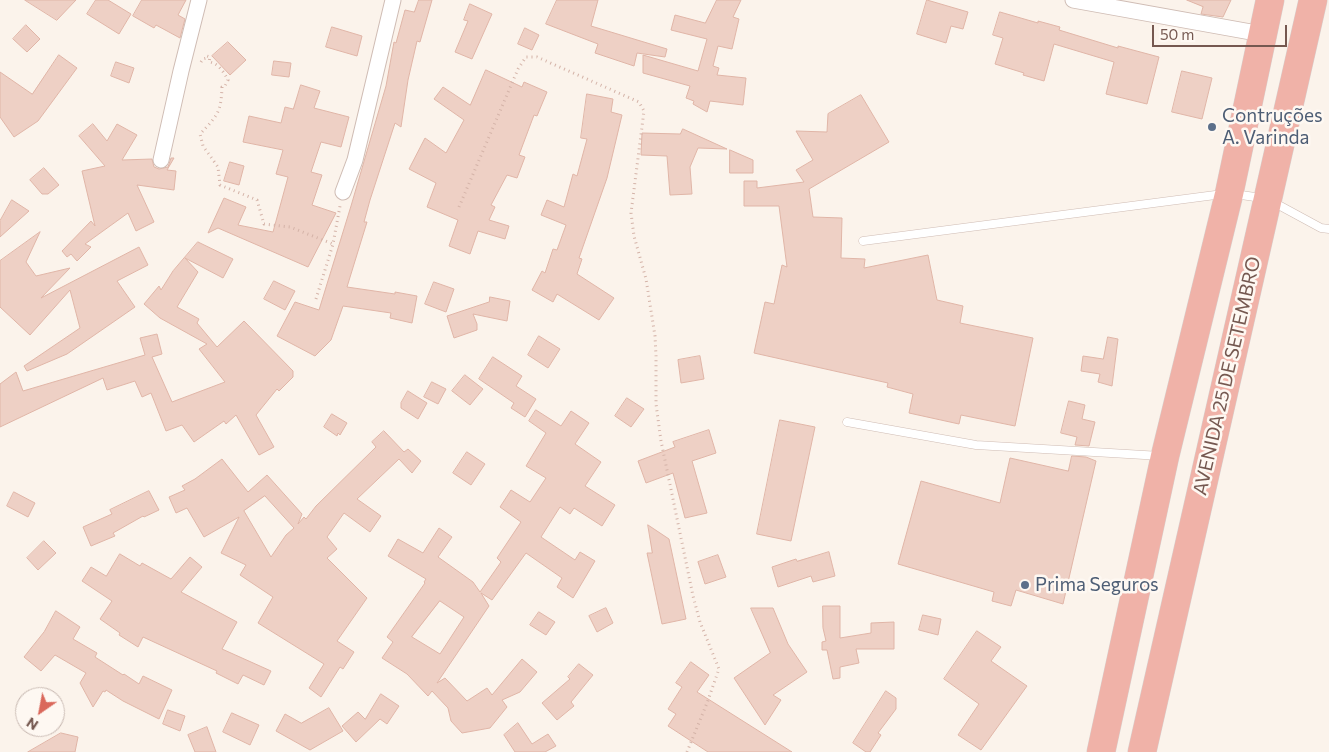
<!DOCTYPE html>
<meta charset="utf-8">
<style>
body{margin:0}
#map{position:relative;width:1329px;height:752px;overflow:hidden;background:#fbf3eb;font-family:Commissioner,sans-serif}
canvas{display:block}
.north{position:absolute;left:15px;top:687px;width:50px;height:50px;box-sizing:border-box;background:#fef8f2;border:1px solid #c7b8b1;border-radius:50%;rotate:213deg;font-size:14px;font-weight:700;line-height:20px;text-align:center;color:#755850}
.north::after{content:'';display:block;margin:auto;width:18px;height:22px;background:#da685b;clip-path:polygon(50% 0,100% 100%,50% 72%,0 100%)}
.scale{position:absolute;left:1152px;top:25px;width:135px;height:22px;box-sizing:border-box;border:2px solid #755850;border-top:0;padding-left:6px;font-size:15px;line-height:18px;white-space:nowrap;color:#755850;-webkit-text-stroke:4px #fef8f2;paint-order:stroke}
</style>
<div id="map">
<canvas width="1329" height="752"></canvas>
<div class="north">N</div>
<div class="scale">50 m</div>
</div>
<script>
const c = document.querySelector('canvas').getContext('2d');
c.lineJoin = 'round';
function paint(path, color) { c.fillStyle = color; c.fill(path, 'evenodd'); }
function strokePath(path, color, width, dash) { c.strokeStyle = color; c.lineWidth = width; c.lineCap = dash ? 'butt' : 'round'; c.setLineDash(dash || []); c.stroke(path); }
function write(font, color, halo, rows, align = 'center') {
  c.font = font + ' Commissioner,sans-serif'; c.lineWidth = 5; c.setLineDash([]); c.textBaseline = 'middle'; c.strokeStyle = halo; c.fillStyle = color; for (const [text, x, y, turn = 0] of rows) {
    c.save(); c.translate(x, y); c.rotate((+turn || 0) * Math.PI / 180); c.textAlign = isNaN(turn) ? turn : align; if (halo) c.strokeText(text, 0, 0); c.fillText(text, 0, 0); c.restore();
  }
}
const building = new Path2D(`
 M25,0H76L57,20Z
 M96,0H108L131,14L119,34L87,14Z
 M142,0H186L178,15L185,19L180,38L156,25L154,28L133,16Z
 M419,0H432L420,42L417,41L408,80L401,127L395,123L370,200L364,222H367L347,287L395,294V292L417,296L412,323L390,318L391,313L343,306L331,340L315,356L277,336L295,302L319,310L351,206L386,86L394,42L396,43L405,10L414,12Z
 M557,0H598L591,26L667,49L665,57L637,53L634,66L595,53L598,44L546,24Z
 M717,0H741L733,17L739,19L732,49L718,46L713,66L719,68L717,75L746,78L743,105L710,101L707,112L693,104L694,101L686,98L690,86L643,73V55L698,71L707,39L671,30L675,15L705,23Z
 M927,0L968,12L963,29L951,26L946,43L917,34Z
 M1187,0H1231L1223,17L1201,14L1203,7Z
 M470,4L492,14L472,59L455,52L468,21L464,20Z
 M1000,12L1038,23V21L1060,27L1059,30L1118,48V46L1159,57L1147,104L1106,94L1114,62L1054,44L1044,81L1023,75L1024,73L995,64L1003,38L993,35Z
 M26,25L40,39L27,52L13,39Z
 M332,27L362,36L357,56L326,47Z
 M525,28L539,35L532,50L518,44Z
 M228,42L246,60L230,75L212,56Z
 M59,55L77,68L38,121L14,137L0,117V72L32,94Z
 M274,61L291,63L289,77L272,75Z
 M116,62L134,68L129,83L111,76Z
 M486,70L522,87L524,82L547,92L537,116L534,115L519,155L525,157L517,178L507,175L491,205L495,207L489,220L509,226L505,239L478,231L470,254L449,246L458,220L427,207L436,183L409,169L425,138L446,153L464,120L434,99L443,87L470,105Z
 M1182,71L1212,78L1202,119L1172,112Z
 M301,85L320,91L314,108L349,117L341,147L321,142L311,172L322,175L312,205L336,213L308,267L218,228L208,233L224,198L246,207L238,225L273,232L288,177L276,174L283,150L243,142L249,116L281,123L285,107L293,109Z
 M587,94L613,99L611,112L622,115L607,178L579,258L582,259L577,274L614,298L599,320L557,294L553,302L532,290L542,271L545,273L553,249L557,250L566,225L541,215L547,200L564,207L573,174L577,176L587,139L581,138Z
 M861,95L889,142L809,189L813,217L842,218L841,258L865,259L864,268L928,255L937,300L963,306L960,323L1033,338L1015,426L961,415L959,424L909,413L913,394L887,387L888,383L754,353L765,302L774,304L782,265L787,267L779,206H744V181H757V188L804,182L796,170L813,160L796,131L827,132L828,114Z
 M93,124L107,141L117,124L137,135L122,160L152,159L154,167L159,169L168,167L171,158H174L167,170L176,171L174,190L137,185L154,222L136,231L128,213L85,244L91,247L77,261L71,254L67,257L62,251L91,221L95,226L82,171L105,166L79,136Z
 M683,129L727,149L698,148L690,167L692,194L670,195L667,156L641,155L642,133L680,134Z
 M730,150L753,160V173H730Z
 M230,162L244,166L239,185L224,181Z
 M44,168L59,185L48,194H42L30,180Z
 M12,200L29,211L0,237V221Z
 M40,232L26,262L36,276L70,268L41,298L139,247L148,265L117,281L135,307L67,354L27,371L24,366L80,328L70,290L30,335L0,307V261Z
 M198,242L233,259L223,278L185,258L198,272L177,307L199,319L197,323L217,347L244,321L293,371V377L279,391L277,389L256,415L274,447L259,455L236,415L226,424L224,421L194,442L182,425L166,431L151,393L142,397L135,381L107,390L103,378L0,427V384L16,372L23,391L145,355L140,338L157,334L162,354L152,357L172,402L225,382L199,349L207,344L160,318L144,304L159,286L161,290L173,271Z
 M274,281L295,291L285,310L264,299Z
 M434,282L454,289L446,312L425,304Z
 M490,297L510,301L507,321L473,314L477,324V330L454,338L447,316L489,302Z
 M539,336L560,349L548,368L528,355Z
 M1108,337L1118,339L1112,386L1098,382L1100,374L1081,371L1083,356L1103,359Z
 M700,356L704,379L681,383L678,360Z
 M493,357L522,376L516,386L536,399L525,417L511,408L514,403L479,379Z
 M465,375L483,389L470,405L452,391Z
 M432,382L446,389L438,404L424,397Z
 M408,391L427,403L418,419L401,408V403Z
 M627,398L644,409L631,427L615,416Z
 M1069,401L1085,405L1082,419L1095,422L1089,446L1075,445L1077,437L1061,433Z
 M536,410L561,426L571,411L589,423L575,444L601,462L585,486L615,505L602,526L574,508L570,514L560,507L541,537L575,560L580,552L595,561L573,598L557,587L562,578L526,553L492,600L481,593L489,606L437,683L445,678L467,701L487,688L492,695L522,659L537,672L520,692L502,700L507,707L490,728L462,733L451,721L448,708L432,691L428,696L407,674L382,658L393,642L387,637L425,583L424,582L426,579L388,556L398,539L423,553L439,528L452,537L438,557L473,582L480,592L501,562L497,558L521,522L500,507L511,490L530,502L546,478L526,466L546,433L529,421ZM440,601L464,617L440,654L412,637Z
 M332,414L347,423L340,435L338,433L337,436L324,427Z
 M780,420L815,427L791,541L757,534Z
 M709,430L716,453L692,461L707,513L685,518L673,473L646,483L638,461L675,447L673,442Z
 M384,431L404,452L408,449L421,461L412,473L399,459L357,499L381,516L370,532L344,513L327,537L337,549L327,558L367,598L337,641L354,652L343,669L340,667L321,697L309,688L324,664L258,623L273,597L240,575L246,565L221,553L239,517L204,537L187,508L176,513L169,497L185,490L182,486L195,479L222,459L248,492L267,475L302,514L298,524L304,517L306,519L316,506L376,447L372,442ZM265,496L294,528L286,535L271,557L244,511Z
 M467,452L485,464L471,485L453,473Z
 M1072,456L1086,457L1096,461L1063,604L1016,590L1011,606L992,601L994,592L898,564L921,481L1000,503L1010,458L1068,471Z
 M149,491L159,510L144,517L143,516L113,533L115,536L91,546L83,527L112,514L110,510Z
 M14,492L35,503L28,517L7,506Z
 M648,525L669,539L686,619L662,624L647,553H652Z
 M44,541L56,553L38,570L27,558Z
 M829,552L835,576L813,582L811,576L778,587L772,567L796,559L797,561Z
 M120,554L140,566L142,563L171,579L190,557L202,567L181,592L237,622L222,649L271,671L264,685L243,675L238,684L216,673L217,671L143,637L138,647L119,635L120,633L100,619L112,601L82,581L91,567L106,576Z
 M718,555L726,577L705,584L698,562Z
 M823,606H840V638L871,633V623L894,622V649H856L859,663L840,667V678L833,679L827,650H822V642L826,641L823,628Z
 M606,608L613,623L597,632L589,616Z
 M751,608H773L788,644L807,672L773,695L781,700L765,725L734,678L770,653Z
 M56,611L80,627L73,639L97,653L95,657L123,675L124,674L139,684L143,676L172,690L159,719L123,701L106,690L105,692L103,691L93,707L80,683L86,673L55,655L41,671L24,657L44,632Z
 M539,612L555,622L546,635L530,625Z
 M923,615L941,619L938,635L919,630Z
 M977,631L1001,647L991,661L1027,686L981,750L958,735L979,704L944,679Z
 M691,662L709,675L697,692L792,752H708L668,726L676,714L668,709L682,687L676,683Z
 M579,664L593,675L571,702L574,706L557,720L542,703L570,679L568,677Z
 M886,691L896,698V709L878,733L881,735L870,752H866L853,743Z
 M381,694L399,706L387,724L380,719L356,742L342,726L358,712L365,719Z
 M329,708L343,731L310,750L276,731L285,714L301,723Z
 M168,710L185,716L180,731L163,724Z
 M232,713L259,725L250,745L223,732Z
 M518,723L532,744L548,734L556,746L545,752H515L504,735Z
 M207,727L216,752H195L188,735Z
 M61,733L78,737L75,752H28Z`);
paint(building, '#eed0c5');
strokePath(building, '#e0b5a7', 1);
const lane = new Path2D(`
 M1234,194L1262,198
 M1273,202L1321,228L1329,229
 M863,241L1223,194
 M847,422L976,445L1161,456`);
const street = new Path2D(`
 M1073,0L1262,34
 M161,160L181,71L199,0
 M343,192L355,160L393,0`);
const highway = new Path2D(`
 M1101,752L1165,456L1229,194L1270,0
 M1142,752L1313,0`);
strokePath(lane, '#cfbcb4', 9);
strokePath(street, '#cfbcb4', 17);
strokePath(highway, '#d8d0ce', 29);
strokePath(new Path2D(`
 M201,62L203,59L207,58V56L210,57L209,62C218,63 224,72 228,80L225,86L222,87C221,112 218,115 200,134L203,146L218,167L220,185L257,200L264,224L290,227L333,244
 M459,207L518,69L526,57H537L639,102L644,111L631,213L634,236L646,279L655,336L656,356V404L661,441L693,596L700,622L719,669L707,703L687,752
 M316,299L333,244L340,206`), '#d4b3a8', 3, [1, 4]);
strokePath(lane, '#fff', 8);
strokePath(street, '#fff', 15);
strokePath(highway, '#f0b2a8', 28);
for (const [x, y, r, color] of [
 [1212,127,5,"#5c6f8a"],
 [1025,585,5,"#5c6f8a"]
]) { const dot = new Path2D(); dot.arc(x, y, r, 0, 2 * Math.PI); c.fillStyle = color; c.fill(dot); strokePath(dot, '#fef8f2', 2); }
write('19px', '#4e5e75', '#fef8f2', [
 ["Contruções",1222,116],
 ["A. Varinda",1222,138],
 ["Prima Seguros",1035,585]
], 'left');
write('19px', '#755850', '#fef8f2', [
 ["AVENIDA 25 DE SETEMBRO",1227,376,-77]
]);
</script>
